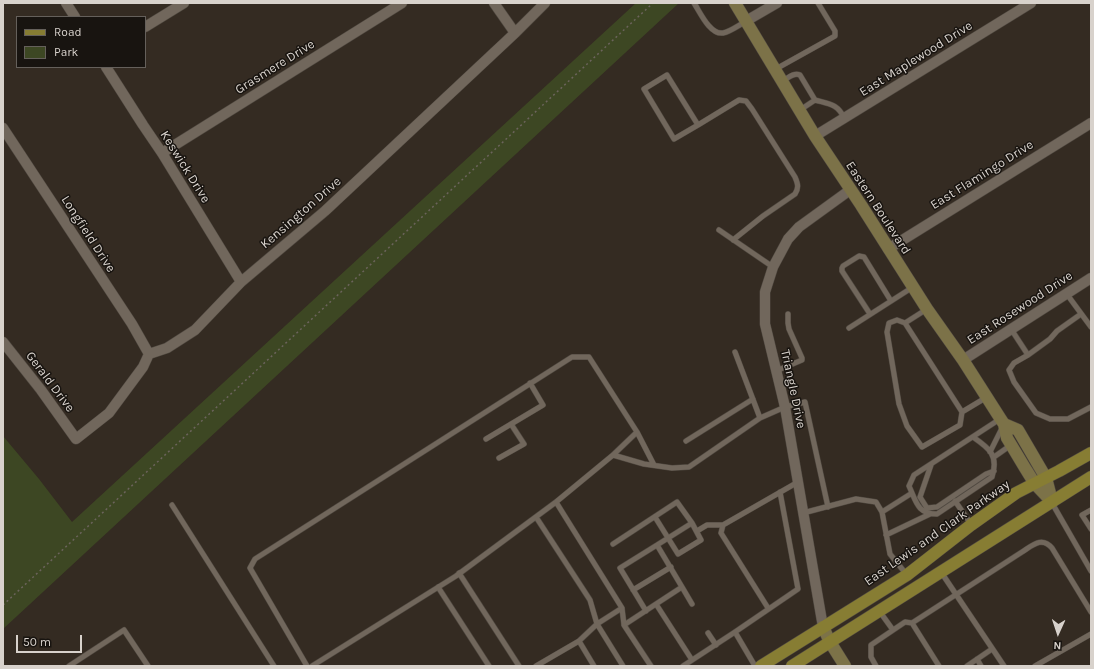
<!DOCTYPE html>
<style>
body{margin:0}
#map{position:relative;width:1094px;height:669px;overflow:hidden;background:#342b22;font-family:Karla,sans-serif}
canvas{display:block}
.frame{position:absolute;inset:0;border:4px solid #d8d2cc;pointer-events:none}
.legend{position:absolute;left:16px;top:16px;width:130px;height:52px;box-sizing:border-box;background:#181410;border:1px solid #65605b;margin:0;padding:5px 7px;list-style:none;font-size:12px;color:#d8d2cc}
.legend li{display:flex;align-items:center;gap:8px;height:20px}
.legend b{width:20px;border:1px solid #65605b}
.north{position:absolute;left:1038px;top:613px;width:40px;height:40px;-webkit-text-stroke:3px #181410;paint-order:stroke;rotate:183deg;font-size:11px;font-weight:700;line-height:16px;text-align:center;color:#d8d2cc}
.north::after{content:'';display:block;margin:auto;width:14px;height:18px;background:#d8d2cc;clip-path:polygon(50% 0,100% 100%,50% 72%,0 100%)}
.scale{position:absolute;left:16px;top:635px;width:66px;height:18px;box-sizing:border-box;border:2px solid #d8d2cc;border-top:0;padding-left:5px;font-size:12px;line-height:14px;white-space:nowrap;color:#d8d2cc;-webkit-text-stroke:3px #181410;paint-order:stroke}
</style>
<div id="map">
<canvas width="1094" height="669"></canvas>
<div class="frame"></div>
<ul class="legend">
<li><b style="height:5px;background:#877d33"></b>Road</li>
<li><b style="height:11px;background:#3d4723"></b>Park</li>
</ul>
<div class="north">N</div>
<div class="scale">50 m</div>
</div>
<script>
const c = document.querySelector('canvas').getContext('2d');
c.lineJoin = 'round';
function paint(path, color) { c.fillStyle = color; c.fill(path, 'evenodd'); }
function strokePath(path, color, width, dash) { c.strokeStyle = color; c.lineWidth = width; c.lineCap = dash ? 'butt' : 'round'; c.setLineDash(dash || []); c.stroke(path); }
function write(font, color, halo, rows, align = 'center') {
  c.font = font + ' Karla,sans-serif'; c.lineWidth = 3; c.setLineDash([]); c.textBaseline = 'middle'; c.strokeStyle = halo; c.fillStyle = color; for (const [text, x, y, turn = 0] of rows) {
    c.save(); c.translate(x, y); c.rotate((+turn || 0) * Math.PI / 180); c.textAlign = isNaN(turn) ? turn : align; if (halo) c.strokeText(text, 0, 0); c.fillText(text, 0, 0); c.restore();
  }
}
paint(new Path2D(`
 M636,3H679L3,629V436L39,479L72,522Z`), '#3d4723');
const lane = new Path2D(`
 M694,3C700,12 710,35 723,33C730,32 739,25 745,22
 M774,70L835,36V31L818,3
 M783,81C788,78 794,72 800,75L815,100L800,110
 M815,100C829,104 838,104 844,118
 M698,125L674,139L644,89L667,75L698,125L739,100L746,101L752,109L795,177C798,184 799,188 795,194L763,216L733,240
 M719,230L773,267
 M1066,293L1091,327
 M927,309L905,323L962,412L987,397
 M870,314L842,271V268L843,266L859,256L864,257L891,301
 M905,323L897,320L889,323L887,332L899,404L907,426L922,447L960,425L962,412
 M849,328L913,287
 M1011,329L1028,355L1014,363L1009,370L1014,382L1036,413L1050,419H1068L1091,407
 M735,352L760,418
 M1028,355L1050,339L1057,331L1081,314
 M776,371L802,360V358L789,329L788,323V314
 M973,437C989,448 999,455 992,477L937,514C917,514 916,501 909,486L914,475L1000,419
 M486,439L543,405L530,383
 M686,441L753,399
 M990,452L1002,428
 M613,455L637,432
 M994,457L1011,445
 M499,458L524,444L511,424
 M931,465L920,497L927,508L937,507L986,474L994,471
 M955,501L971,524
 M556,502L622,608L624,625L651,666
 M1052,503L1091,571
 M172,505L274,666
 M1091,510L1082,515L1091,529
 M882,512L912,493
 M803,513L856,499L876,502L882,512L890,554L907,575
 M536,517L590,600L597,624L623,666
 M655,517L678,554L701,540L692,523
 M697,531L707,525H723
 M886,535L930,514
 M613,544L677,502L692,523L657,545
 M941,572L1004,666
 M459,573L519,666
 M438,587L489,666
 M633,590L671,567
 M656,604L682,587L692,604
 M768,608L721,533L723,525L798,482
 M646,611L620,568L657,545L682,587
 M880,612L893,630
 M912,623L939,666
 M624,625L656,604L692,660
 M735,632L755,666
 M708,633L716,645
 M579,641L594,666
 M977,659L981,666
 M69,666L124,630L148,666
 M307,666L250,568L255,559L572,357H589L637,432L654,465
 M312,666L456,576L556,502L613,455L644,464L672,468L689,467L760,418L785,407L805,402L828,507
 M536,666L579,641L597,624L622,608
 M683,666L735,632L798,589L780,492
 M876,666L871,657V645L905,622L912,623L1022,552C1033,545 1042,536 1052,548L1091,612
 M967,666L992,649
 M1035,666L1091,634`);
const street = new Path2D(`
 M66,3L75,17
 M494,3L515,33
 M746,21L777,3
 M145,27L184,3
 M106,67L143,125L162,153L241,282
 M3,128L132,324L149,354
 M815,136L1031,3
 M162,153L402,3
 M888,249L1091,123
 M3,342L41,390L76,439L109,413L143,367L149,354L167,348L195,330L241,282L325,211L515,33L545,3
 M963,360L1091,278
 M823,627L785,407L765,324V292L773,267L788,239L799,227L850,190`);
const secondary = new Path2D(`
 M735,3L815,136L861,205L927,309L963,360L1000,418L1004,424L1007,438L1025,468L1035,484L1052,502
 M1004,424L1018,430L1046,478L1052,501
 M823,627L830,642L845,666`);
const primary = new Path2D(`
 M761,666L907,575L971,525L1016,493L1059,471L1091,453
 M792,666L1091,477`);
strokePath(lane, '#504941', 6);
strokePath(street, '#504941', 11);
strokePath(secondary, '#504941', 13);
strokePath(primary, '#504941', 13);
strokePath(new Path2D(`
 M3,605L653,3`), '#6c645c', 1.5, [2, 3]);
strokePath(lane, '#71675c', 5);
strokePath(street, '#71675c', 10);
strokePath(secondary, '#7c7248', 12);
strokePath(primary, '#877d33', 12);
write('13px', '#d8d2cc', '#181410', [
 ["East Maplewood Drive",916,59,-32],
 ["Grasmere Drive",275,67,-32],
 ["Keswick Drive",185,167,58],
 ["East Flamingo Drive",982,175,-32],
 ["Eastern Boulevard",878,208,57],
 ["Kensington Drive",301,213,-41],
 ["Longfield Drive",88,234,57],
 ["East Rosewood Drive",1020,308,-33],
 ["Gerald Drive",50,382,53],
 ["Triangle Drive",793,389,78],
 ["East Lewis and Clark Parkway",937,533,-35]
]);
</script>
